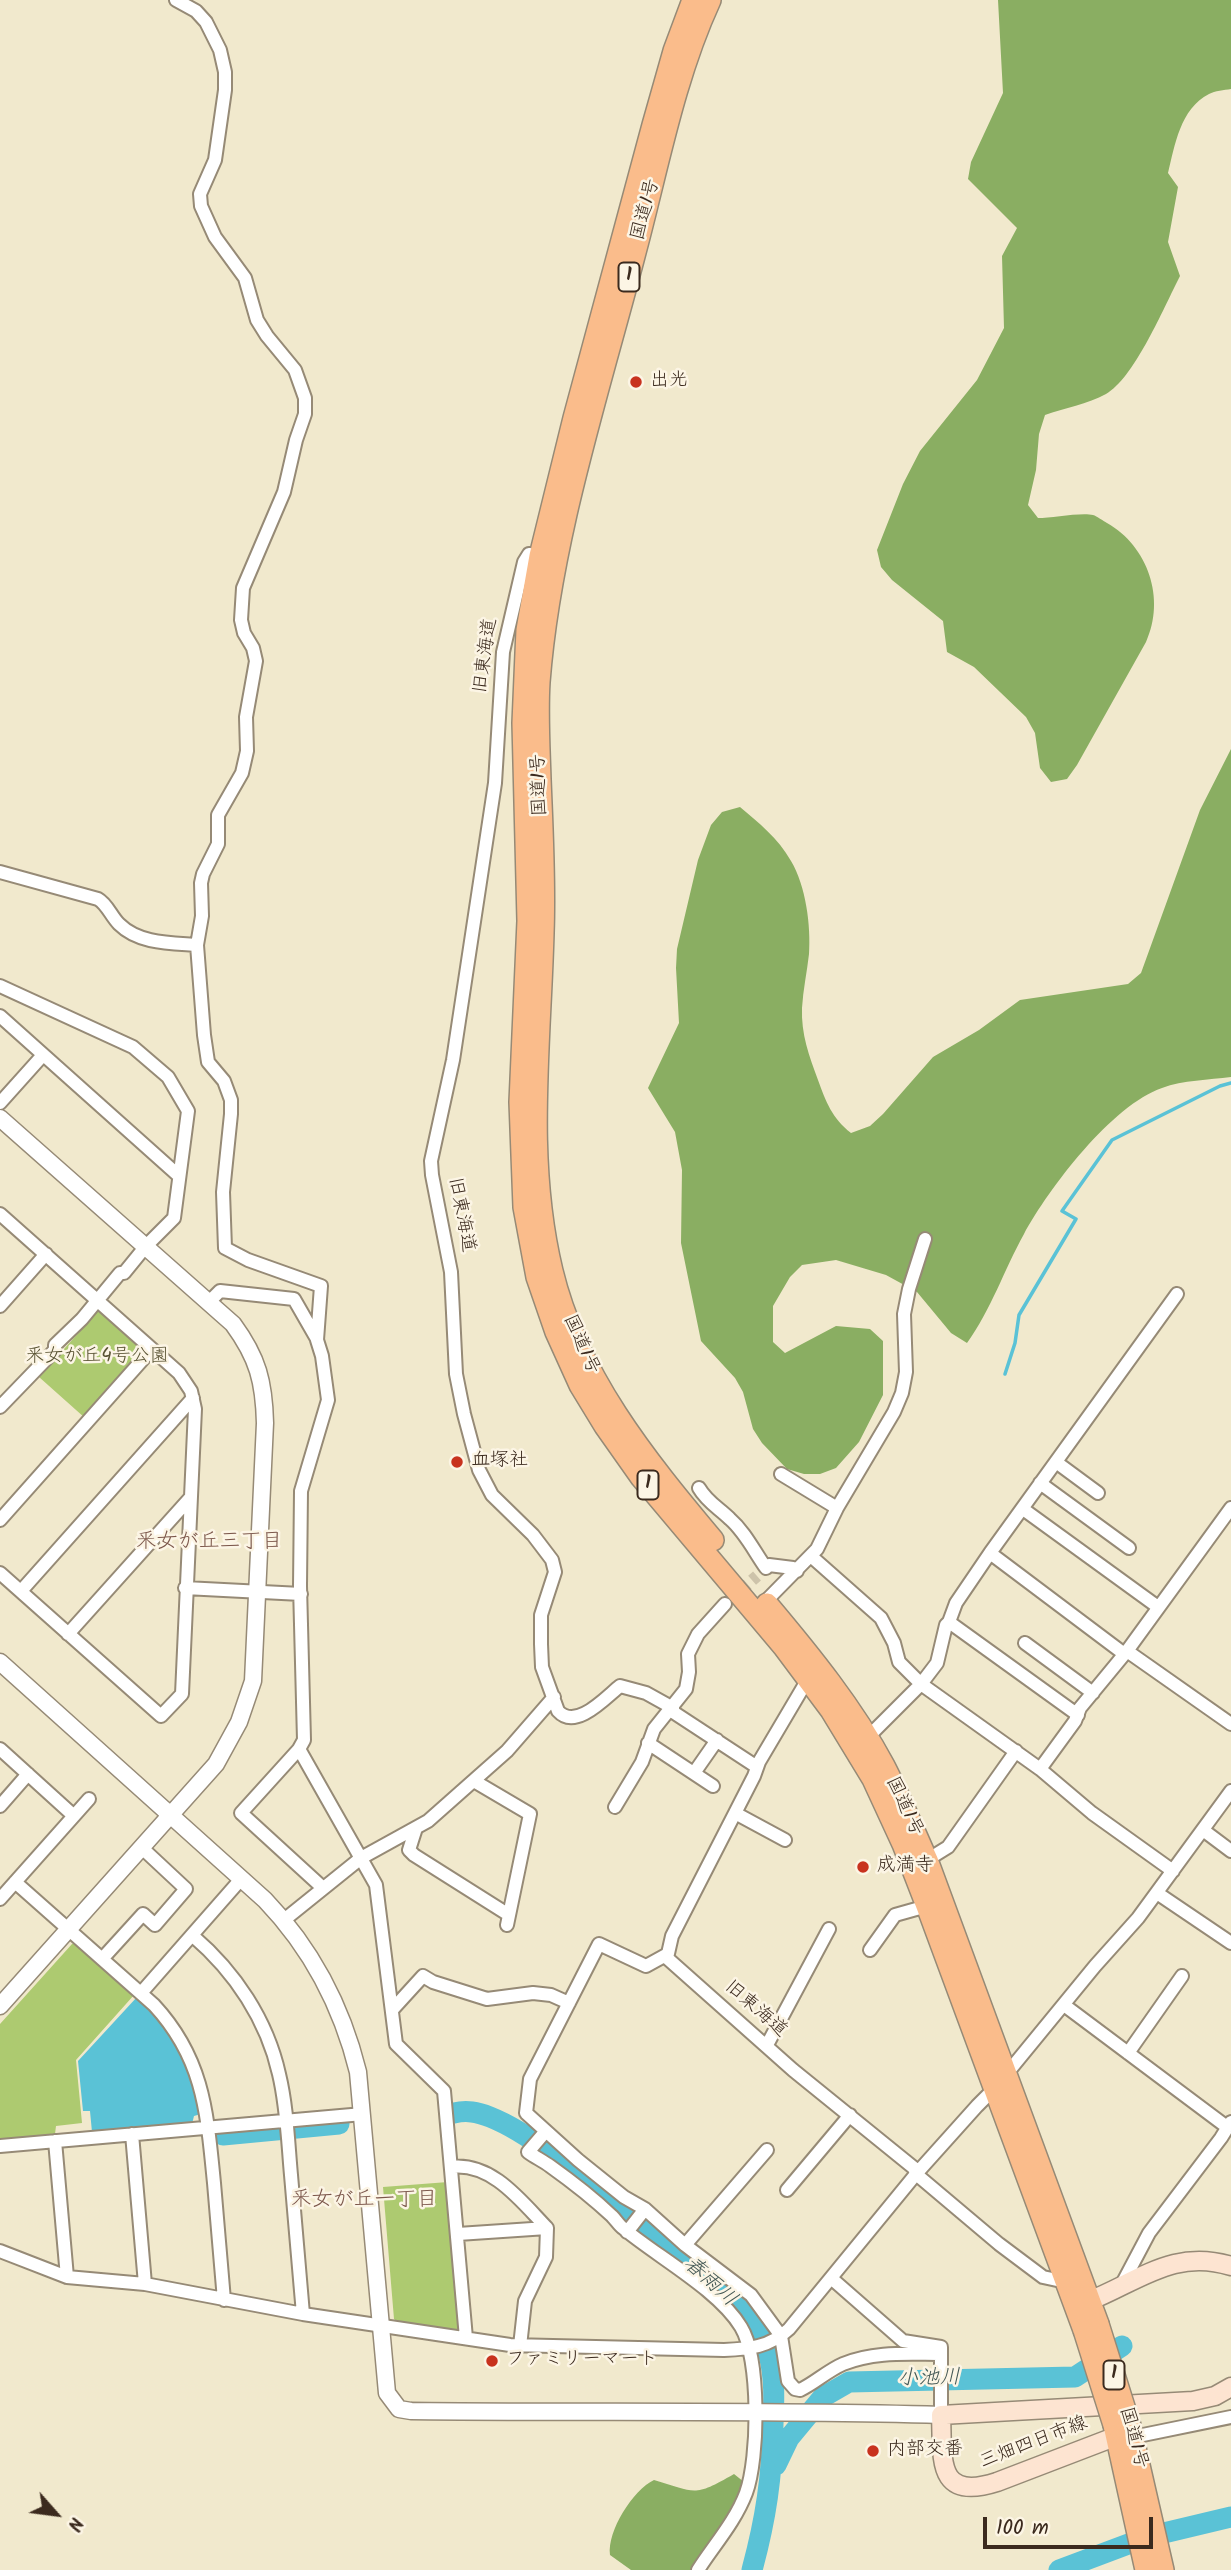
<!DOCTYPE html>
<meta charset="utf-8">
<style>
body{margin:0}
#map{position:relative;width:1231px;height:2570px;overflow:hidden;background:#f1e9cd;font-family:Kalam,sans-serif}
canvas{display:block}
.north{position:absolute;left:21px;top:2479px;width:70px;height:70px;-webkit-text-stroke:5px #fcf5e5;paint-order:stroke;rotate:118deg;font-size:19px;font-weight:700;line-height:28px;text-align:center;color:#3b2a1e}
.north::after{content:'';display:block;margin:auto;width:24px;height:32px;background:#3b2a1e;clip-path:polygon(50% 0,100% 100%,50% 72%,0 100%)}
.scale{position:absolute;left:983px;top:2517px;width:170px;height:32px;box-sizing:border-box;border:4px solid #3b2a1e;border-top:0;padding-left:9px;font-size:21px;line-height:24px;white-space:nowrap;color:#3b2a1e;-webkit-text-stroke:5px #fcf5e5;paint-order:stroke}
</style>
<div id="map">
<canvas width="1231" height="2570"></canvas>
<div class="north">N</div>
<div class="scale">100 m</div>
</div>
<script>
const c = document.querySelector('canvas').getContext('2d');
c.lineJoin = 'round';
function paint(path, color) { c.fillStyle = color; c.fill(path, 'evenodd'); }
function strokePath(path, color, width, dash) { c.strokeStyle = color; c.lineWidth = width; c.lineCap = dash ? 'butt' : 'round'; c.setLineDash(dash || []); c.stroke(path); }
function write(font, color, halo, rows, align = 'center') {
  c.font = font + ' Kalam,"Klee One",sans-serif'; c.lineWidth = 5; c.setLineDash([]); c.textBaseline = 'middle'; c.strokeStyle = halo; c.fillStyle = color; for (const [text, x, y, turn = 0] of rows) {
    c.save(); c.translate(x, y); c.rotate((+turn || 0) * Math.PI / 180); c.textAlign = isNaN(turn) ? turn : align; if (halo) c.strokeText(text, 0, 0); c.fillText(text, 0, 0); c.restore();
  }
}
paint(new Path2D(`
 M103,1310L142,1346L143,1353L85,1418L39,1377L98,1311Z
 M76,1943L134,1995L76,2060L82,2123L56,2126L55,2134L0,2141V2024L72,1944Z
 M448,2182L460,2328L457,2332L399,2324L394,2319L383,2187Z`), '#adca70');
paint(new Path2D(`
 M998,0H1231V89C1224,90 1215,91 1209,94C1180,109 1175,145 1168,173L1178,187L1168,242L1180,276L1176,284C1162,312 1133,379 1106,394C1088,404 1064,408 1045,415L1039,434L1036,470L1028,505L1038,518C1051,518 1082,512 1093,515C1097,516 1103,521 1107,523C1148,546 1166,599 1146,642L1077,765L1067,779L1051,782L1040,768L1035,733L1026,717L974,667L947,652L943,621L892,580L881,567L877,550L903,484L920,451L977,380L1004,328L1002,256L1017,228L968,179L971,162L1003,93Z
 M1231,749V1077C1209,1080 1183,1080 1162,1088C1112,1105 1049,1188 1024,1234C1004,1270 991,1310 967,1343L951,1333L917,1292L886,1275L836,1260L802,1265L790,1277L773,1306V1342L785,1353L836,1326L870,1329L883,1341V1395L859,1442L836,1468L820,1474H804L787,1469L762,1443L753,1429L743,1392L735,1378L701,1341L681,1243L682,1170L675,1132L648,1088L679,1023L676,968L677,949L698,860L711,825L722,812L740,807C759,823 778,838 791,861C806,886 811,926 809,954C807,972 803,990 802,1008C801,1034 809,1056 818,1080C826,1102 832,1118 851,1133L870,1126L883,1114L933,1057L979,1030L1020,1000L1128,984L1141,973L1200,810Z
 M734,2474L744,2482L699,2570H631L610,2555C607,2531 633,2490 654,2480C697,2493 694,2497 734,2474Z`), '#8aae62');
paint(new Path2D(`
 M137,1997C175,2030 190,2066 201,2114L194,2116L192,2124L92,2132L90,2111H83L78,2061Z`), '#5ac2d6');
strokePath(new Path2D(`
 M1005,1374L1015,1343L1019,1315L1076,1219L1062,1211L1112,1140L1220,1086L1231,1083`), '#5ac2d6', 3.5);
strokePath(new Path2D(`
 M454,2113C467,2110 477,2112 490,2117C543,2138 606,2200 652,2236C685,2263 721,2285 749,2318C758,2328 766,2343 769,2355C775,2377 774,2401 773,2424C772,2477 766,2518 752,2570
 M219,2132L223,2135L339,2124
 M776,2465L789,2438L823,2397L849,2382L1075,2377L1122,2346
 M1059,2570L1147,2537L1231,2517`), '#5ac2d6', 21);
strokePath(new Path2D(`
 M725,1604L757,1576`), '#cdc3aa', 12, [12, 6]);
const minor = new Path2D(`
 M176,0L196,11L206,22L220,50L225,72V90L215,160L200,194L201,206L215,237L245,278L257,320L267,336L295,370L305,398V414L296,440L284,492L243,588L241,620L244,633L253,648L256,661L246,717L247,751L242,773L218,815V844L203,874L201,883L202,916L197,945L204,1035L208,1062L224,1081L231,1100V1114L223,1192L225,1248L248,1260L321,1286L317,1340L322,1356L328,1400L301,1491L300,1586L304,1740L299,1749L241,1813L323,1888
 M546,556L529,554L524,562L503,652L495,783L453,1060L431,1161L432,1175L451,1272L456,1374L464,1414L479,1470L492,1495L533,1535L552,1560L555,1572L541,1615V1644L542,1667L558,1711C576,1731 606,1697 620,1686L646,1693L673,1708
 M0,872L98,899C107,904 111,916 119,924C139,944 171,943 197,945
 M0,986L133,1047L168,1077L188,1111L174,1218L146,1246L124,1273H120L82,1319L55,1345V1350L0,1407
 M0,1016L179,1176
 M0,1103L43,1055
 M0,1214L179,1373L191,1391L195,1409L182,1694L161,1716L0,1573
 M209,1302L220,1291L294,1299L317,1339
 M0,1306L46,1254
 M1056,1462L1098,1493
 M781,1474L837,1508
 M1040,1483L1129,1548
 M699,1488C707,1502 719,1508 730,1519C745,1532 754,1551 766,1568L769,1565L793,1568L797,1571
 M1023,1509L1158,1607
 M0,1520L152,1349
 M990,1553L1123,1653
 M812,1557L881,1618L894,1643L899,1662L921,1684L1040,1769L1075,1721L1080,1708L1127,1651L1231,1508
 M185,1588L301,1594
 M21,1591L193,1398
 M760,1607L817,1549L837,1508L894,1412L902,1393L906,1372L904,1314L909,1289L925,1239
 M68,1634L191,1497
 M1025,1643L1093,1693
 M1127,1651L1231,1724
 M808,1679L759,1762L754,1776L672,1936L667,1958L793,2070L914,2168L916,2174L999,2244L1043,2277L1066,2282
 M670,1710L757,1767
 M1078,1715L949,1622L956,1603L990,1553L1177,1294
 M864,1741L921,1684L937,1663L946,1625L949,1622
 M648,1743L713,1786
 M0,1749L74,1816
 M299,1749L376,1885L396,2044L444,2091L466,2338
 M1040,1769L1092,1813L1173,1871
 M694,1773L717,1740
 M474,1781L530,1814L507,1925
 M0,1806L28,1774
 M615,1807L642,1762L654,1729L686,1689L689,1672L688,1654L698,1634L725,1604
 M735,1813L785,1840
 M416,1828L409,1850L414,1855L509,1915
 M1203,1830L1231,1851
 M927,1860L948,1847L1016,1751
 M15,1882L154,2005C204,2059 207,2113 214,2183C217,2222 221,2261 224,2300
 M1157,1893L1231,1943
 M0,1899L89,1799
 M284,1920L361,1858L428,1821L507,1751L554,1697
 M193,1936C235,1972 267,2020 279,2074C287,2107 288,2142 291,2175C295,2222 299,2268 303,2314
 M870,1950L895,1915L927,1906
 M666,1955L646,1966L599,1944L530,2079L526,2113L578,2160L624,2197L645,2209L685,2245L751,2295L781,2336L788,2381L795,2389L800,2390C815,2383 827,2371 843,2364C874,2351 908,2354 941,2354
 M102,1959L143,1914L155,1925L186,1889L141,1847
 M141,1993L242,1878
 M1064,2005L1227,2127
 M392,2010L423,1976L433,1982L487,1999L533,1993L551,1995L569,2003
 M767,2045L829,1929
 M1128,2053L1182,1976
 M546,2131L528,2152C535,2157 543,2161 550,2166C571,2181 594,2199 612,2216C616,2220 619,2225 623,2228C656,2256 719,2290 741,2327C760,2358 759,2458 746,2493C735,2522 714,2545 698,2570
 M132,2134L145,2284
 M55,2141L67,2277
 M0,2146L363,2114
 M451,2167C492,2162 521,2201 547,2228L546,2257L525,2301L520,2346
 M787,2190L850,2115
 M627,2232L645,2209
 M458,2234L547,2228
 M685,2245L767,2150
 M0,2251L67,2277L145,2284L303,2314L510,2345L724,2350C749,2349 770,2347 789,2329L916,2174L977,2106L995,2088L1095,1966L1138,1918L1231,1791
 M831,2278L903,2341L941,2347V2415
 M1121,2286L1149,2233L1221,2138L1231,2122
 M1133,2437L1231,2417`);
const tertiary = new Path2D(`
 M0,1118L233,1324C258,1358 264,1382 265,1423L253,1681L239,1722L216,1764L0,2006
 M0,1662L265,1900C312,1949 342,2007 358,2072L387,2393L399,2409L411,2411C587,2413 764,2410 941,2415`);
const secondary = new Path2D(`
 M1089,2301C1139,2281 1175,2248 1231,2266
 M1117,2436L997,2482C935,2502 943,2458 941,2415L1193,2401L1215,2396L1231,2387`);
const trunk = new Path2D(`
 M693,0L674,51L653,125L574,418L540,556L527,630L523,723L528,921L520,1102L524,1207L537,1277L556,1332L580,1385L605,1426L641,1477L784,1647L831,1710L873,1779L903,1844L927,1906L1084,2330
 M710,0C673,80 657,171 634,256C598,394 550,540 539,682C537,714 539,747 540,779C542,830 545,881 543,933C540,1046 525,1159 552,1271C577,1375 645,1459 713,1540
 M767,1604C810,1655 853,1708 884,1766C900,1797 913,1829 927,1860L1098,2324
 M1114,2425L1146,2570
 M1130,2426L1163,2570`);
strokePath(minor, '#968a76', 16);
strokePath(tertiary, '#968a76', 19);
strokePath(secondary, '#968a76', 21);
strokePath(trunk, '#968a76', 24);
strokePath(minor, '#fff', 12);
strokePath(tertiary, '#fff', 16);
strokePath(secondary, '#fde4d1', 18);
strokePath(trunk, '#fabc8b', 21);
const trunkBridge = new Path2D(`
 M1098,2324L1130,2426
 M1084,2330L1114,2425`);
strokePath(trunkBridge, '#968a76', 24, []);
strokePath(trunkBridge, '#fabc8b', 21);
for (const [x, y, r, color] of [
 [636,382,7,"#c8321e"],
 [457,1462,7,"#c8321e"],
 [863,1867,7,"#c8321e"],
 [492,2361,7,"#c8321e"],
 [873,2451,7,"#c8321e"]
]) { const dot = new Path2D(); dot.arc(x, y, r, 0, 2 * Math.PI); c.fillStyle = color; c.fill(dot); strokePath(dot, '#fcf5e5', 2.5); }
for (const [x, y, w] of [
 [629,277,21],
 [648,1485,21],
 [1114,2375,21]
]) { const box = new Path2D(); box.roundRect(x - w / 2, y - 14.5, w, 29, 5); c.fillStyle = '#fcf5e5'; c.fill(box); strokePath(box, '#3b2a1e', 2); }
write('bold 18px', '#3b2a1e', null, [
 ["1",629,277],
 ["1",648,1485],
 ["1",1114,2375]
]);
write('19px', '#3b2a1e', '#fcf5e5', [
 ["国道1号",647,210,-75],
 ["旧東海道",487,656,-82],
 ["国道1号",541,785,-92],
 ["旧東海道",460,1215,79],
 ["国道1号",580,1345,66],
 ["国道1号",903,1807,65],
 ["旧東海道",755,2010,41],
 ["国道1号",1132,2438,75],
 ["三畑四日市線",1034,2444,-21]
]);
write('19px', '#3b2a1e', '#fcf5e5', [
 ["出光",650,382],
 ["血塚社",471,1462],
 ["成満寺",877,1867],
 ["ファミリーマート",506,2361],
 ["内部交番",887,2451]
], 'left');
write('19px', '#585232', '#fcf5e5', [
 ["釆女が丘4号公園",97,1358]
]);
write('21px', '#7b564a', '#fcf5e5', [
 ["釆女が丘三丁目",209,1543],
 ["釆女が丘一丁目",364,2201]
]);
write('italic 21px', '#445855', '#fcf5e5', [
 ["春雨川",709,2283,42],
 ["小池川",929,2380,-1]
]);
</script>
